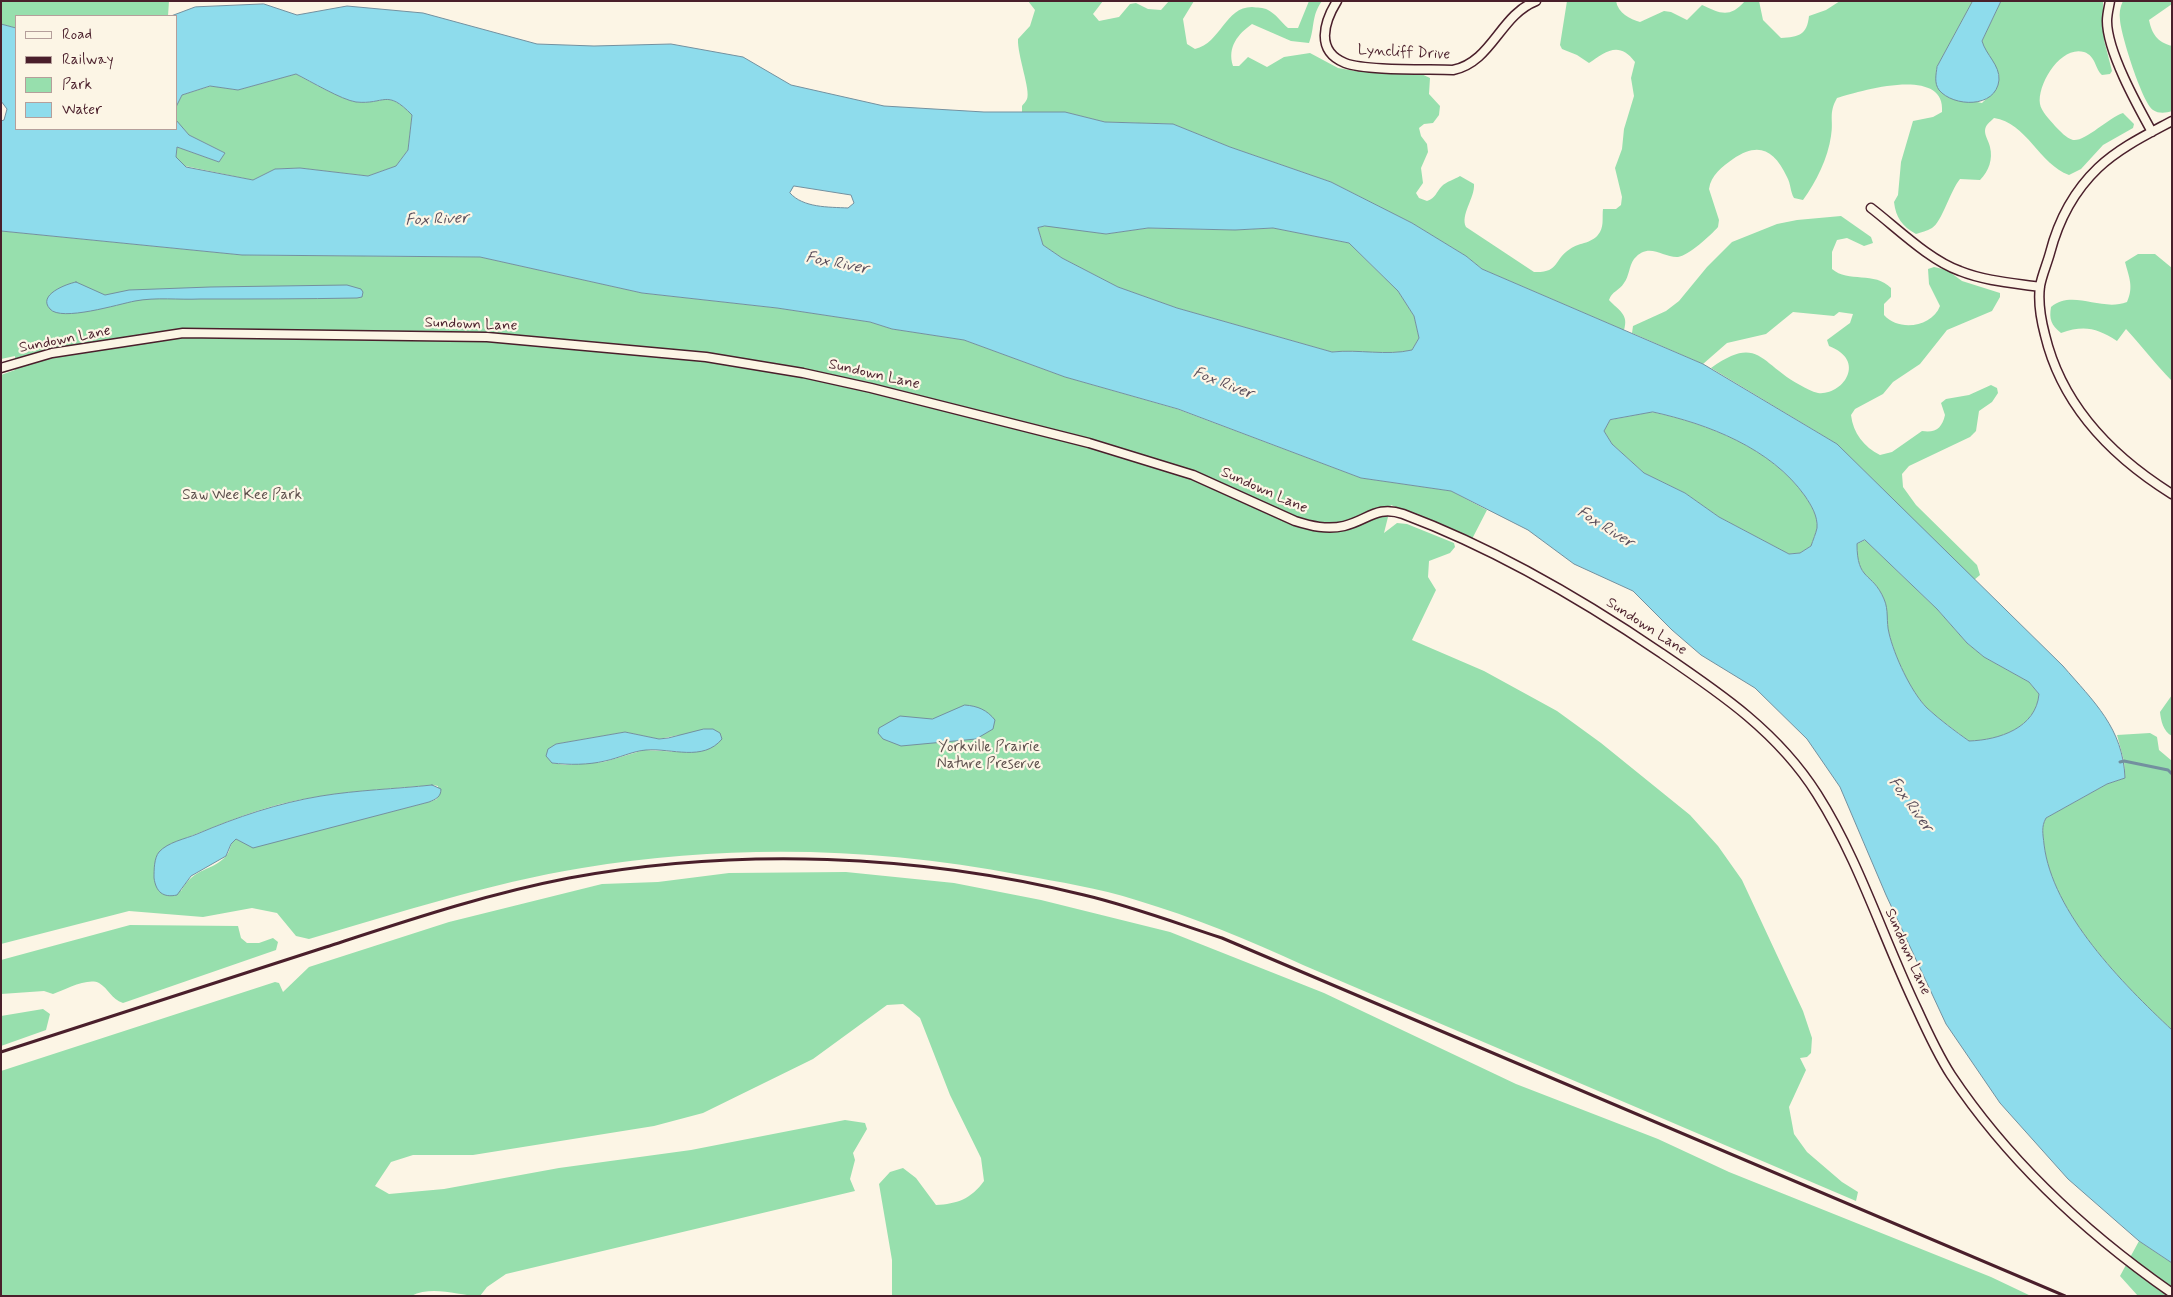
<!DOCTYPE html>
<style>
body{margin:0}
#map{position:relative;width:2173px;height:1297px;overflow:hidden;background:#fcf5e5;font-family:Mynerve,sans-serif}
canvas{display:block}
.frame{position:absolute;inset:0;border:2px solid #4a1f2b;pointer-events:none}
.legend{position:absolute;left:15px;top:15px;width:162px;height:115px;box-sizing:border-box;background:#fcf5e5;border:1px solid #b59f9b;margin:0;padding:6px 9px;list-style:none;font-size:15px;color:#4a1f2b}
.legend li{display:flex;align-items:center;gap:10px;height:25px}
.legend b{width:25px;border:1px solid #b59f9b}
</style>
<div id="map">
<canvas width="2173" height="1297"></canvas>
<div class="frame"></div>
<ul class="legend">
<li><b style="height:6px;background:#fcf5e5"></b>Road</li>
<li><b style="height:6px;background:#4a1f2b"></b>Railway</li>
<li><b style="height:14px;background:#97dfad"></b>Park</li>
<li><b style="height:14px;background:#8edcec"></b>Water</li>
</ul>
</div>
<script>
const c = document.querySelector('canvas').getContext('2d');
c.lineJoin = 'round';
function paint(path, color) { c.fillStyle = color; c.fill(path, 'evenodd'); }
function strokePath(path, color, width, dash) { c.strokeStyle = color; c.lineWidth = width; c.lineCap = dash ? 'butt' : 'round'; c.setLineDash(dash || []); c.stroke(path); }
function write(font, color, halo, rows, align = 'center') {
  c.font = font + ' Mynerve,sans-serif'; c.lineWidth = 4.5; c.setLineDash([]); c.textBaseline = 'middle'; c.strokeStyle = halo; c.fillStyle = color; for (const [text, x, y, turn = 0] of rows) {
    c.save(); c.translate(x, y); c.rotate((+turn || 0) * Math.PI / 180); c.textAlign = isNaN(turn) ? turn : align; if (halo) c.strokeText(text, 0, 0); c.fillText(text, 0, 0); c.restore();
  }
}
paint(new Path2D(`
 M1,1H169L168,16H16V28L1,24Z
 M1028,1H1103L1093,14L1099,21L1119,17L1130,4L1136,3L1148,9L1161,10L1169,1H1194L1183,19L1187,44L1195,49C1221,43 1225,7 1252,7C1257,8 1263,7 1268,10C1276,14 1281,22 1288,28H1298L1309,1H1322C1311,16 1315,28 1309,43L1291,41L1252,24C1238,34 1227,47 1233,66H1239L1248,57L1267,67L1284,57L1310,53L1338,68L1361,72H1417L1430,78L1429,94L1440,106L1439,115L1433,123L1424,124L1419,128L1421,136L1427,144L1428,152L1421,168L1423,183L1416,193L1419,198L1427,201C1436,198 1436,192 1442,186C1446,182 1455,179 1460,176L1474,184C1475,198 1460,215 1466,227L1534,272C1560,273 1553,260 1570,249C1580,242 1593,244 1600,232C1604,225 1602,217 1603,209H1616L1621,205L1622,197L1615,168L1622,149L1624,129L1634,96L1631,78L1635,62C1619,40 1605,52 1589,63L1577,55L1562,49L1560,45L1567,1H1616C1618,13 1630,19 1640,22L1664,11L1671,12L1687,20L1702,5C1720,13 1729,19 1745,1H1759L1763,20L1781,38C1799,37 1807,35 1809,16L1826,10L1840,1H1973L1937,67C1931,99 1957,98 1982,103C2016,72 1990,72 1982,41L2001,1H2103L2104,40L2112,71L2110,74L2102,75C2095,69 2096,56 2084,52C2061,45 2037,84 2040,104C2041,111 2050,120 2055,126C2060,131 2066,138 2073,140C2085,142 2108,118 2123,113L2134,124L2133,128L2103,145L2081,169L2069,175C2040,165 2026,122 1994,118C1990,122 1985,125 1985,131C1985,136 1989,142 1990,147C1993,159 1989,171 1980,180L1960,179C1950,191 1942,222 1932,228C1927,231 1921,232 1916,234C1902,226 1896,218 1894,202L1898,195L1901,162L1913,121L1933,117L1942,112C1946,65 1860,91 1837,98C1828,114 1834,120 1831,136C1828,158 1816,182 1803,200L1794,198C1790,191 1791,184 1787,177C1774,149 1758,142 1733,159C1722,167 1711,175 1709,189L1719,220L1718,227C1711,235 1688,256 1678,257C1663,258 1649,241 1634,259C1629,266 1629,277 1624,283C1619,291 1612,291 1609,300C1619,311 1629,314 1624,330L1482,269L1466,256L1412,223L1331,182L1230,147L1173,124L1105,122L1065,112H1022V106C1023,104 1026,102 1027,99C1031,91 1017,54 1018,39L1030,26L1035,10Z
 M2123,1H2172V4L2149,20C2152,34 2157,42 2172,46V111C2166,113 2159,114 2153,110C2142,102 2121,35 2120,20C2119,13 2120,7 2123,1Z
 M296,74C309,81 343,100 356,102C385,105 386,88 412,115L408,150L396,166L368,176L300,168L275,169L253,180L185,166L176,157L177,147L219,162L225,153L189,135L176,121V107L182,95L211,86L238,90Z
 M1841,216L1871,237L1873,243L1864,246L1847,238L1837,240L1832,252V269C1848,283 1875,271 1891,288V297L1884,304V315C1899,332 1932,327 1940,306L1929,284L1928,269L1934,267L1947,270L1962,281L2000,293V297L1992,311L1947,330L1920,364L1893,382L1883,394L1855,409L1851,415C1853,433 1864,447 1880,455L1892,452L1922,431C1936,433 1942,428 1945,415L1941,403L1946,399L1969,395L1991,385L1997,388L1998,393L1992,402L1979,411L1976,431L1970,437L1909,466L1902,474L1903,487L1916,505L1977,565L1980,575L1974,580L1837,444L1711,368C1759,334 1760,364 1800,385C1806,388 1812,392 1818,393C1842,396 1868,361 1829,346L1827,340L1850,323L1853,314L1839,312L1834,316L1793,312L1766,334L1727,343L1703,364L1632,333L1633,326L1666,311L1679,301L1707,267L1732,242L1777,224L1797,220Z
 M1045,225L1106,234L1148,228L1235,230L1273,228L1349,243L1398,291L1414,316L1419,338L1412,350C1386,356 1359,349 1332,352L1177,308L1118,287L1062,258L1043,245L1038,228Z
 M1,231L242,255L480,257L642,293L777,308L870,322L892,329L964,340L1065,377L1177,409L1361,478L1451,491L1487,510L1472,539L1391,505L1384,533L1397,523L1407,524L1454,543L1455,547L1450,553L1429,561L1428,577L1436,590L1412,640L1484,671L1557,711L1601,743L1690,815L1718,846L1742,880L1803,1011L1812,1038L1811,1053L1807,1057L1800,1058L1806,1070L1789,1107L1794,1134L1807,1152L1842,1182L1858,1192L1856,1201L1303,965C1249,940 1193,917 1136,900C1099,888 1059,882 1021,875C873,847 731,844 582,868C489,883 399,913 309,939L296,936L277,913L252,908L203,917L129,911L1,944V375L15,370V356L1,359ZM625,732L659,739L679,735L680,752L644,750L604,762L565,765L552,763L556,744ZM432,785L438,786L437,799L429,802L253,847L236,839C229,843 231,851 226,856C212,872 195,866 181,891L170,844C203,832 235,817 270,807C322,792 378,790 432,785Z
 M2138,254H2155L2172,268V381C2155,364 2142,346 2126,329L2117,341C2097,328 2084,325 2061,333C2051,325 2049,319 2051,307C2073,289 2101,312 2127,302C2134,287 2129,277 2125,262Z
 M1652,412C1708,424 1771,448 1805,496C1811,505 1818,516 1817,528C1816,533 1813,540 1811,546L1800,553L1789,554L1719,517L1685,493L1644,473L1612,444L1604,431L1610,420Z
 M1865,540L1937,609L1967,643L1984,657L2029,682L2039,694C2036,728 1999,740 1969,741C1955,730 1940,720 1927,708C1911,692 1894,655 1889,633C1886,622 1888,610 1884,599C1872,571 1857,582 1857,544Z
 M2172,695V736C2163,731 2161,721 2160,712Z
 M2150,733L2157,737L2159,750L2172,761V1030C2123,984 2052,913 2044,844C2043,834 2041,827 2046,818L2107,784L2125,778L2124,761L2117,735Z
 M846,872L954,883L1041,900L1170,932L1324,993L1516,1084L1658,1139L1729,1172L1991,1277L2031,1296H892V1260L879,1184L890,1172L903,1168L916,1178L936,1205C957,1204 971,1199 984,1181L981,1158L950,1095L920,1018L903,1004L887,1005L813,1059L703,1113L654,1126L473,1155H413L391,1162L375,1186L389,1194L444,1189L559,1168L691,1150L845,1120L865,1123L867,1129L853,1153L855,1160L850,1179L855,1191L506,1274L487,1287L480,1296C457,1296 434,1285 411,1296H1V1071L275,982L279,983L283,992L309,967L449,922L602,884L658,882L729,873Z
 M130,925L238,926L241,938L247,943H259L273,938L278,942L276,950L123,1003C111,999 109,989 99,983C88,977 64,990 53,994L44,991L1,994V960Z
 M43,1009L50,1014L46,1030L1,1046V1016Z
 M2139,1241L2172,1263V1296H2138L2120,1276Z`), '#97dfad');
const water = new Path2D(`
 M1973,1H2001L1982,41C1986,55 2000,65 1999,80C1996,109 1953,107 1939,90C1934,83 1936,75 1937,67Z
 M264,4L297,15L347,6L423,13L537,44L594,46L671,44L743,57L791,85L884,106L984,112H1065L1105,122L1173,124L1230,147L1331,182L1412,223L1466,256L1482,269L1703,364L1837,444L2063,666C2094,702 2123,728 2125,778L2107,784L2046,818C2041,827 2043,834 2044,844C2052,913 2123,984 2172,1030V1263L2139,1241L2068,1179L2000,1103L1946,1024L1886,895L1840,787L1807,739L1755,688L1701,655L1672,630L1633,591L1574,564L1528,530L1451,491L1361,478L1178,409L1065,377L964,340L892,329L870,322L777,308L642,293L480,257L242,255L1,231V121L4,120L7,109L1,101V24L16,28V129H176V120L189,135L225,153L219,162L177,147L176,157L186,167L253,180L275,169L300,168L368,176L396,166L408,150L412,115C386,88 385,105 356,102C342,100 310,81 296,74L238,90L210,86L182,95L176,107V16H171L195,7ZM794,186L851,195L854,203L848,208C829,207 803,208 790,193ZM1045,226L1106,234L1148,228L1235,230L1273,228L1349,243L1398,291L1414,316L1419,338L1412,350C1386,356 1359,349 1332,352L1177,308L1118,287L1062,258L1043,245L1038,228ZM1653,412C1708,424 1771,448 1805,496C1811,505 1818,516 1817,528C1816,533 1813,540 1811,546L1800,553L1789,554L1719,517L1685,493L1644,473L1612,444L1604,431L1610,420ZM1865,540L1937,609L1967,643L1984,657L2029,682L2039,694C2036,728 1999,740 1969,741C1955,731 1940,720 1927,708C1911,692 1894,655 1889,633C1886,622 1889,610 1884,599C1872,571 1857,582 1857,544Z
 M76,282L105,295L129,290L210,287L347,285L361,289L363,292L362,297L357,298C304,299 252,299 200,299C179,300 156,297 135,301C119,304 61,322 50,309C37,295 66,284 76,282Z
 M965,705C978,706 987,710 995,720L993,729L976,739L901,746L883,739L878,733L879,728L900,716L932,719Z
 M704,729H713L720,733L722,739C703,762 672,748 646,750C633,751 619,758 605,761C588,765 569,765 552,763L546,756L548,749L556,744L625,732L659,739L668,738Z
 M432,785L441,789C441,797 436,799 429,802L253,848L236,839L231,844L226,856L191,876L177,895C163,898 156,892 154,878C154,870 154,858 159,852C168,842 185,839 197,834C237,817 278,803 321,796C358,790 395,789 432,785Z`);
paint(water, '#8edcec');
strokePath(water, '#73909f', 1);
strokePath(new Path2D(`
 M2120,762L2124,761L2168,770L2172,774`), '#73909f', 3);
const street = new Path2D(`
 M1337,1C1324,22 1315,51 1345,63C1366,71 1428,69 1453,70C1492,62 1500,15 1536,1
 M2110,1C2109,7 2107,14 2107,21C2107,51 2137,105 2152,132
 M2172,121C2146,135 2119,148 2098,168C2074,191 2058,222 2050,253C2047,264 2042,275 2040,286C2038,301 2041,320 2045,335C2062,406 2111,456 2172,494
 M1871,208C1897,228 1929,260 1960,271C1985,281 2013,283 2040,287
 M1,368L52,353L183,333L487,337L706,357L803,373L871,388L1089,443L1193,475L1295,521C1311,526 1327,530 1344,526C1368,520 1377,505 1403,514C1494,548 1580,598 1661,653C1720,693 1778,732 1817,794C1859,860 1883,938 1917,1009C1927,1031 1938,1055 1951,1075C2009,1162 2086,1233 2172,1293`);
strokePath(street, '#4a1f2b', 11);
strokePath(street, '#fcf5e5', 8);
strokePath(new Path2D(`
 M1,1052C109,1017 218,982 326,947C406,921 486,894 569,878C737,847 918,854 1084,895C1131,906 1176,923 1222,938L2065,1296`), '#4a1f2b', 3);
write('15px', '#4a1f2b', '#fcf5e5', [
 ["Lyncliff Drive",1404,53,3],
 ["Sundown Lane",471,325,2],
 ["Sundown Lane",65,340,-11],
 ["Sundown Lane",874,375,13],
 ["Sundown Lane",1264,491,24],
 ["Sundown Lane",1646,627,33],
 ["Sundown Lane",1907,952,66]
]);
write('15px', '#5d4f4c', '#fcf5e5', [
 ["Saw Wee Kee Park",242,496],
 ["Yorkville Prairie",989,748],
 ["Nature Preserve",989,765]
]);
write('italic 16px', '#5b4e5b', '#fcf5e5', [
 ["Fox River",437,220,-2],
 ["Fox River",837,264,11],
 ["Fox River",1223,384,21],
 ["Fox River",1605,528,32],
 ["Fox River",1910,805,54]
]);
</script>
